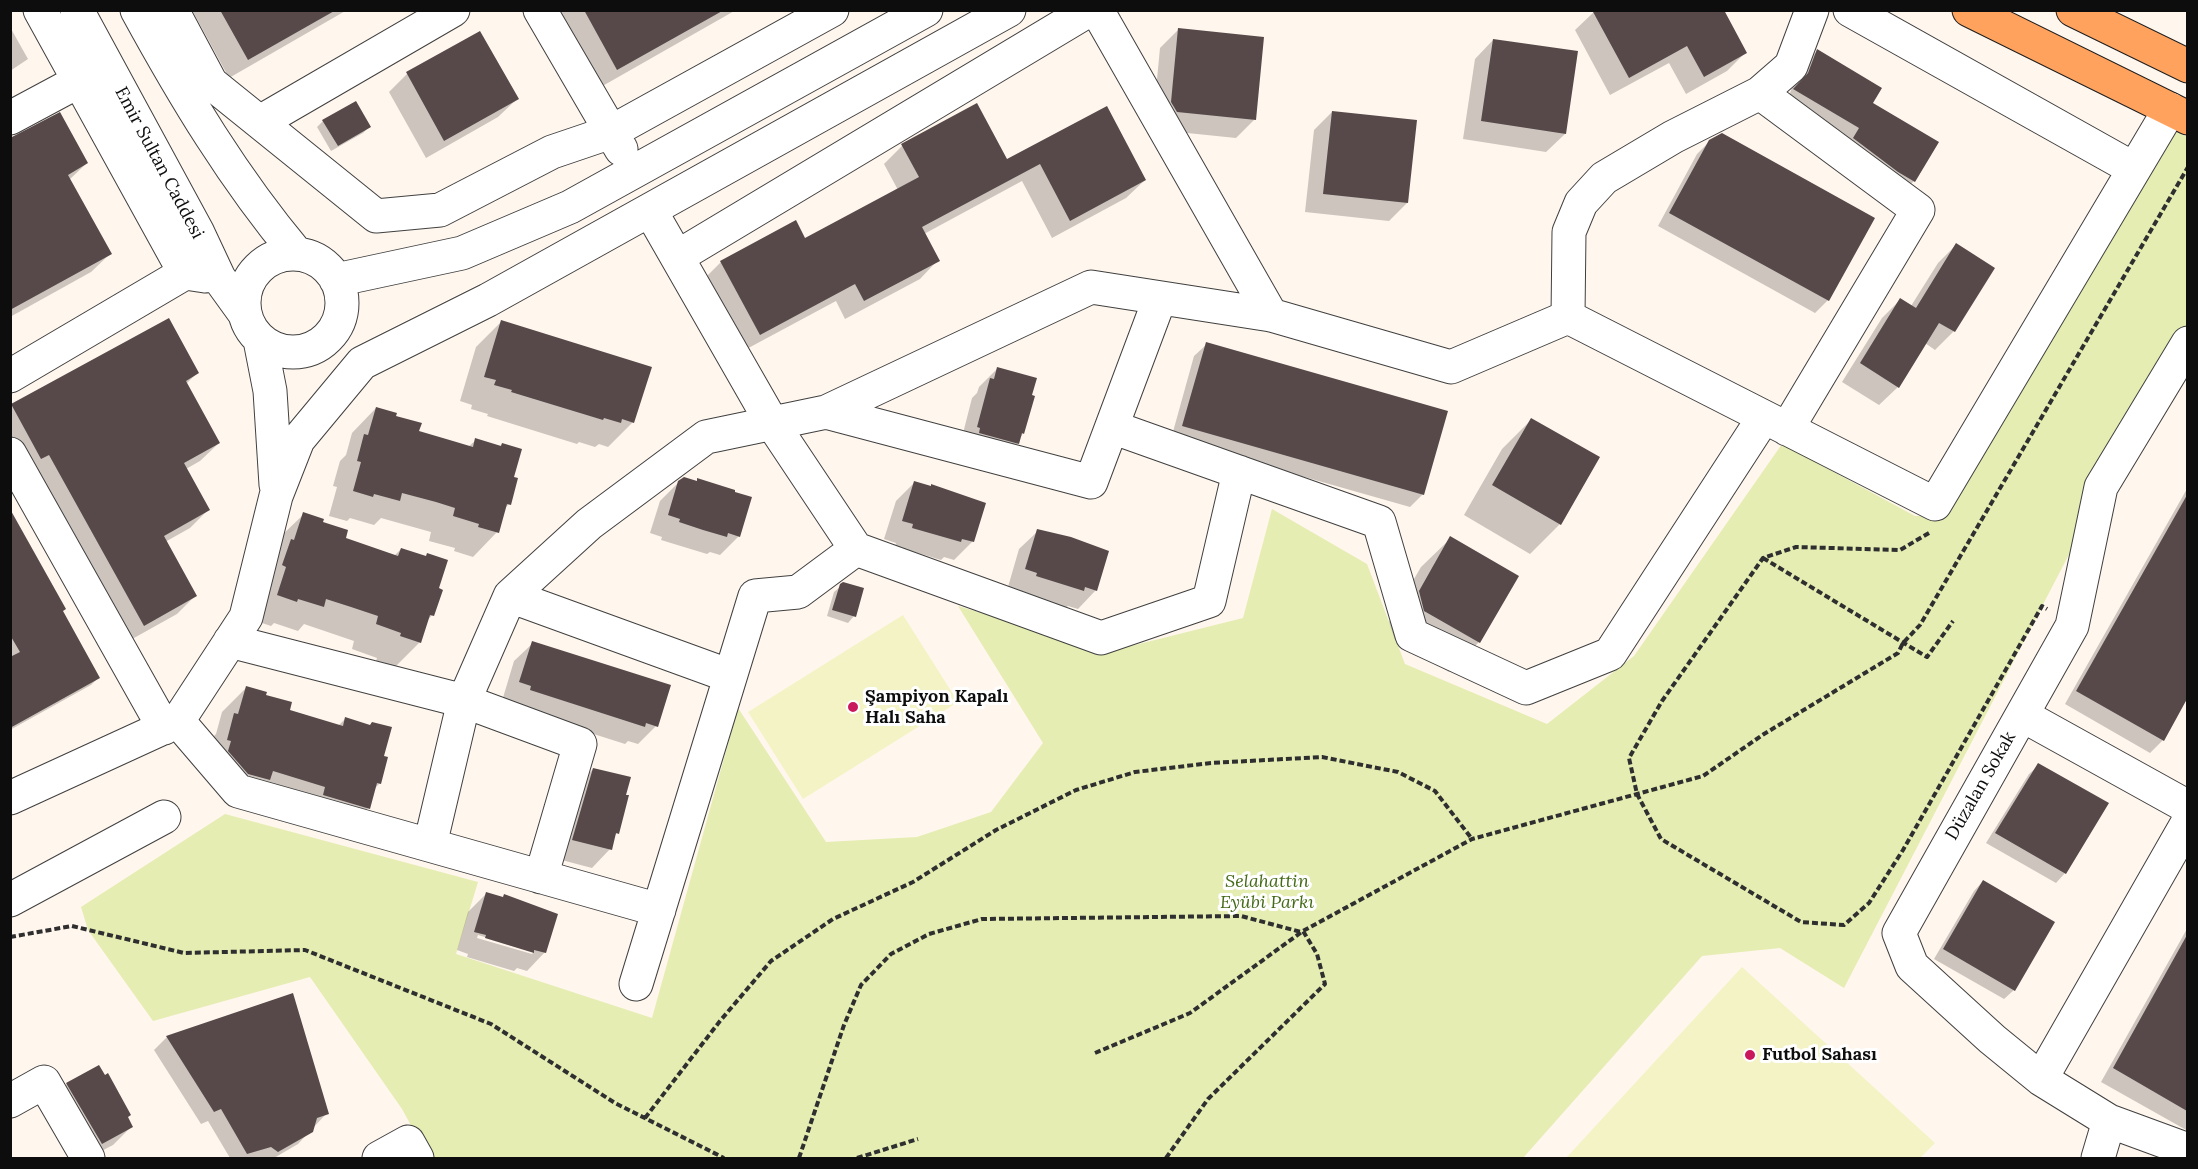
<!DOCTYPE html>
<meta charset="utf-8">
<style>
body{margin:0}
#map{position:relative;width:2198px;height:1169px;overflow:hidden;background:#fff6ed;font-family:Lora,serif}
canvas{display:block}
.frame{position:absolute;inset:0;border:12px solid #0d0d0d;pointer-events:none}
</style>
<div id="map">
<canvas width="2198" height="1169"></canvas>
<div class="frame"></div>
</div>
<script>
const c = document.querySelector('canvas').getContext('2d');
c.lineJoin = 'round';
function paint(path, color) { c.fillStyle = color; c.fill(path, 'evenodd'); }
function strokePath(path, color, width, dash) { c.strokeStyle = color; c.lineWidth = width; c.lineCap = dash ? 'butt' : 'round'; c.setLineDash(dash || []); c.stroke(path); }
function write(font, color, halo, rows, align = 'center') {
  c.font = font + ' Lora,serif'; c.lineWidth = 6; c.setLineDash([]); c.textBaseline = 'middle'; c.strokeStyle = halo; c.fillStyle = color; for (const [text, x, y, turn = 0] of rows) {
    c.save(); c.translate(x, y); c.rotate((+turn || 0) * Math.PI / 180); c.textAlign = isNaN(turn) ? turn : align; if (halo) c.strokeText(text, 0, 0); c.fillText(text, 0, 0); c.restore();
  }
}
paint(new Path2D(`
 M2174,130L2187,137V327L1844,988L1780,948L1702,956L1523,1158H429L402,1109L310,977L153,1021L88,930L81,907L225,814L478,882L456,954L652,1018L738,708L826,842L917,837L991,812L1043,743L958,606L1111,651L1243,618L1272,509L1367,564L1405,664L1547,724L1634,656L1782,444L1915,516H1943Z`), '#e5edb3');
paint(new Path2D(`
 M903,615L958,702L803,799L748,712Z
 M1742,967L1935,1143L1920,1158H1566Z`), '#f3f3c6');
paint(new Path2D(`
 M192,10H347L229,78Z
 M556,10H736L599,88Z
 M1596,10L1745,53L1727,71L1686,94L1669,63L1610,95L1575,30Z
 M10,27L28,59L10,71Z
 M1179,29L1254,120L1236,138L1158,130L1153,121L1160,48Z
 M1493,40L1565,134L1546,152L1463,139L1475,59Z
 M1817,51L1871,104L1914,181L1896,199L1776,108L1790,93L1799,70Z
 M407,74L517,99L498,117L426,158L389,92Z
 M1106,108L1145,180L1126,198L1052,238L1022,181L924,234L938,260L920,279L845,319L836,301L741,352L703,280L721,262L805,240L898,190L884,164L902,146L1007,161Z
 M1332,112L1407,203L1389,221L1305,212L1314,130Z
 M323,121L369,127L363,133L331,151L317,127Z
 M10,139L87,163L69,180L110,254L91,272L10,317Z
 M1710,141L1873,218L1828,300L1815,313L1658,226L1697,154Z
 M1956,245L1993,268L1954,331L1935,350L1925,343L1898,387L1879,405L1842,382L1882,318L1900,300L1911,306L1938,263Z
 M501,322L633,422L608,447L599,444L595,447L579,442L577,444L487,416L488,414L471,409L472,405L460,401L476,347Z
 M1207,344L1423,494L1410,507L1171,439L1194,356Z
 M997,369L1023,433L1018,443L999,461L960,445L972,398L977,393L979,387Z
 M197,373L186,384L219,443L200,461L186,469L208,510L190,528L165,542L195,596L177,614L125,643L10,455V406Z
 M376,408L394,417L418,432L468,447L476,440L499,447L502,444L512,479L509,504L503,510L497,532L473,557L454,551L455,548L429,541L431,532L381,518L374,525L350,518L347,521L329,516L337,487L333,486L340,461L346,455L352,433Z
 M1531,420L1560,524L1530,554L1464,515L1502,449Z
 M698,480L739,536L720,555L710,552L707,554L661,540L662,537L650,533L660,501L679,482H696Z
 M914,483L930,487L932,485L984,504L972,542L954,560L944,557L941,560L895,546L896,543L884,539L896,501Z
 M2188,487V696L2163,740L2150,753L2065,704Z
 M10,512L98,678L91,685L10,730Z
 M304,514L344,539L394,556L401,549L437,589L432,615L426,622L420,642L395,667L376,661L377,658L352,649L354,641L304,624L298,631L274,623L271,626L253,620L279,538Z
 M1038,531L1096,590L1078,609L1068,606L1065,608L1018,594L1020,591L1008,587L1019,549Z
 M1451,538L1479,642L1449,672L1395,640L1389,622L1421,567Z
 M841,586L862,589L854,616L848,623L827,616L834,592Z
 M533,643L656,726L638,744L628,741L625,744L512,708L502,701L514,661Z
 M247,687L265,696L288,711L338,726L345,719L383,758L380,783L374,789L368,808L344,833L251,797L210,740L216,734L222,712Z
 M2039,765L2065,873L2056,883L1986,843L2029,774Z
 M593,769L617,833L614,837L610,849L592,868L554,858L575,788Z
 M1983,881L2014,990L2004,999L1934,959L1974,891Z
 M487,893L545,952L527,971L517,968L514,971L467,957L468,954L457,950L468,912ZM478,935L534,952L532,954L477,938Z
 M2188,927V1131L2101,1082Z
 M167,1037L327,1113L298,1144L274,1158H230L208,1121L201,1124L154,1050Z
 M104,1077L131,1127L113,1145L88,1158L49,1102L67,1084Z`), '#0003');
paint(new Path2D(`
 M220,10H336L248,60Z
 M584,10H724L617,70Z
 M1592,10H1724L1747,53L1704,77L1687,46L1629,78Z
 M1178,28L1264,37L1256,120L1177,112L1171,102Z
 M480,31L519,99L444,141L406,72Z
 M1493,39L1578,51L1566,134L1481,121Z
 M1817,49L1882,88L1873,103L1939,142L1915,182L1898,172L1853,138L1859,128L1793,89L1808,73Z
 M356,101L371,127L338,146L322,120Z
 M977,103L1007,159L1107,106L1146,180L1070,221L1040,164L922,227L940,261L864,301L855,284L760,335L720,261L796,220L805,238L919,177L901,144Z
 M1332,111L1417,120L1408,203L1323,194Z
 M60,112L88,163L68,175L112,254L10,310V138Z
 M1722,133L1875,218L1829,301L1669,213L1709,140Z
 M1956,243L1995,268L1955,332L1939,323L1899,388L1860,363L1900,298L1916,308Z
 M169,318L199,373L186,381L220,443L184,463L210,510L164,536L197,596L144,626L49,455L41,459L11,404Z
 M501,320L652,367L634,423L622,419L621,423L604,418L603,420L511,392L512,390L494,385L496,380L484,377Z
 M1206,342L1448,411L1424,495L1182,426Z
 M997,367L1037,378L1032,395L1035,396L1024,434L1022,433L1019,444L979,433L980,428L977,427L990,378L994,379Z
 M376,407L397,413L396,416L422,423L419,431L453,441L473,447L475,438L501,446L502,443L522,449L514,477L518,478L511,505L507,504L499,533L478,527L479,524L453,516L455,508L436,502L402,493L400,501L374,494L373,497L353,491L361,462L357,461L364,434L368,435Z
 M1531,418L1600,457L1561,525L1492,485Z
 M684,477L697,481V478L735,490V492L752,497L740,537L728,533L727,537L703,530L679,522L680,519L668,515L678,481Z
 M914,481L931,486V484L986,503L974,542L962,539L961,542L912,528L913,524L902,521Z
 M2187,495V699L2164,741L2076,691Z
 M10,509L66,609L63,611L100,678L10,728V657L20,652L10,635Z
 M303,512L324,519L323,522L348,530L346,538L398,556L401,548L426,556L427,553L448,560L439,588L443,590L434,616L430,615L421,643L400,636L401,633L376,624L378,616L351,607L326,599L324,607L298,599L297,602L277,595L286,567L282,565L291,539L294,540Z
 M1037,529L1071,537L1109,551L1097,591L1085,587L1084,591L1036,576L1037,573L1025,569Z
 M1450,536L1519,576L1480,643L1424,611L1419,591Z
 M843,582L864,588L856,617L832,610L840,584Z
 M532,641L671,685L658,727L646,723L645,727L530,690L531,686L519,682Z
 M246,686L267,692L266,695L292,702L290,710L343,726L345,717L370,725L372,722L392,727L384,756L388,757L381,784L377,783L370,809L323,795L325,787L273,771L270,780L248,774L228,751L231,741L227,740L234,713L238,714Z
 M2038,763L2109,803L2066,874L1995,833Z
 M593,768L631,777L626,795H629L619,834L616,833L612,850L572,840Z
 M1983,880L2055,922L2015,991L1943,949Z
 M486,892L503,897L504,894L558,914L546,953L534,950V953L485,938L486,935L474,932Z
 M2187,935V1111L2113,1068Z
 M293,993L329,1114L317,1118L313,1132L278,1152L271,1147L247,1154L221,1109L214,1112L166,1036Z
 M99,1065L105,1075L108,1073L131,1115L128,1117L133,1127L102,1144L66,1083Z`), '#574949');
const minor = new Path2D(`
 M40,10L185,273
 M77,10L197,231L219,278L245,314
 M137,10C184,96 234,179 297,254
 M172,10L211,83L376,216L440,210L552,152L611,132L832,10
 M540,10L621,149
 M1097,10L1271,315
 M1850,10L2134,169
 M1760,93L1918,210L1787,429
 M10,118L79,81
 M260,122L453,10
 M244 303a49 49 0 1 1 98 0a49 49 0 1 1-98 0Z
 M677,257L1089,10
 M336,280L462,253L570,207L926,10
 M1568,317L1569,232L1581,203L1604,178L1673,137L1760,93L1791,66L1812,10
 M260,340L270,391L276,485
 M10,376L185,273L205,276
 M826,412L1091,482L1160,298
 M1112,427L1379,522L1412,635L1526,688L1610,654L1764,417
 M10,454L164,728
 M856,549L1101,638L1209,601L1239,472
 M510,596L730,676
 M230,641L464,701L510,596L589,524L706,437L826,412L1091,287L1271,315L1451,367L1568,317L1935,504L2170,109
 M2022,715L2188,807
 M178,721L238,791L659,910
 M10,798L178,721L246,617L276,496L298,440L362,363L488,300L1009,10
 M430,845L464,701L580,744L541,877
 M10,900L164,817
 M636,984L755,596L798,592L856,549L772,423L650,210
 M2041,1079L2188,822
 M10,1101L44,1082L88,1158
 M2109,1121L2188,1150
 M379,1158L408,1142L417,1158
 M2098,1158L2109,1121L2041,1079L1992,1039L1912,966L1899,933L2072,626L2101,487L2188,343`);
const major = new Path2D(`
 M1969,10L2188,118
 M2073,10L2188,66`);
strokePath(minor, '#404040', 35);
strokePath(major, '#1e1e1e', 35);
strokePath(new Path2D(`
 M1929,533L1900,550L1796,547L1763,558L1662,701L1629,758L1637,794L1661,839L1801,922L1844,925L1869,903L1903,850L2042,606L2047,609
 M1763,558L1927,657L1953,621
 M10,937L72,926L184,953L305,950L491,1024L615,1103L724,1158
 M1095,1053L1190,1013L1303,931L1472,839L1703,776L1764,734L1898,653L1903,643L1920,625L2188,167
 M645,1118L720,1021L771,961L833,919L913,882L996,830L1076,790L1135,772L1211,763L1322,757L1398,772L1435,791L1472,839
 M799,1158L844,1025L861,985L891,954L929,934L982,919L1241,916L1301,932
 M857,1158L918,1139
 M1166,1158L1208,1099L1325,984L1317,954L1303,931`), '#2f2f2f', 4, [6, 3]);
strokePath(minor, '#fff', 33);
strokePath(major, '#ffa25d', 33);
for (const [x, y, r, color] of [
 [853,707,6,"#c9195c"],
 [1750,1055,6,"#c9195c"]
]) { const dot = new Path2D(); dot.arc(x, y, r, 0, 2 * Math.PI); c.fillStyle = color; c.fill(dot); strokePath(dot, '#fff', 2); }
write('18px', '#0d0d0d', '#fff', [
 ["Emir Sultan Caddesi",159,163,62],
 ["Düzalan Sokak",1981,786,-60]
]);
write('bold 18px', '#0d0d0d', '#fff', [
 ["Şampiyon Kapalı",865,697],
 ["Halı Saha",865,718],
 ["Futbol Sahası",1762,1055]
], 'left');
write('italic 18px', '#456a18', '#fff', [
 ["Selahattin",1267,882],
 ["Eyübi Parkı",1267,903]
]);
</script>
